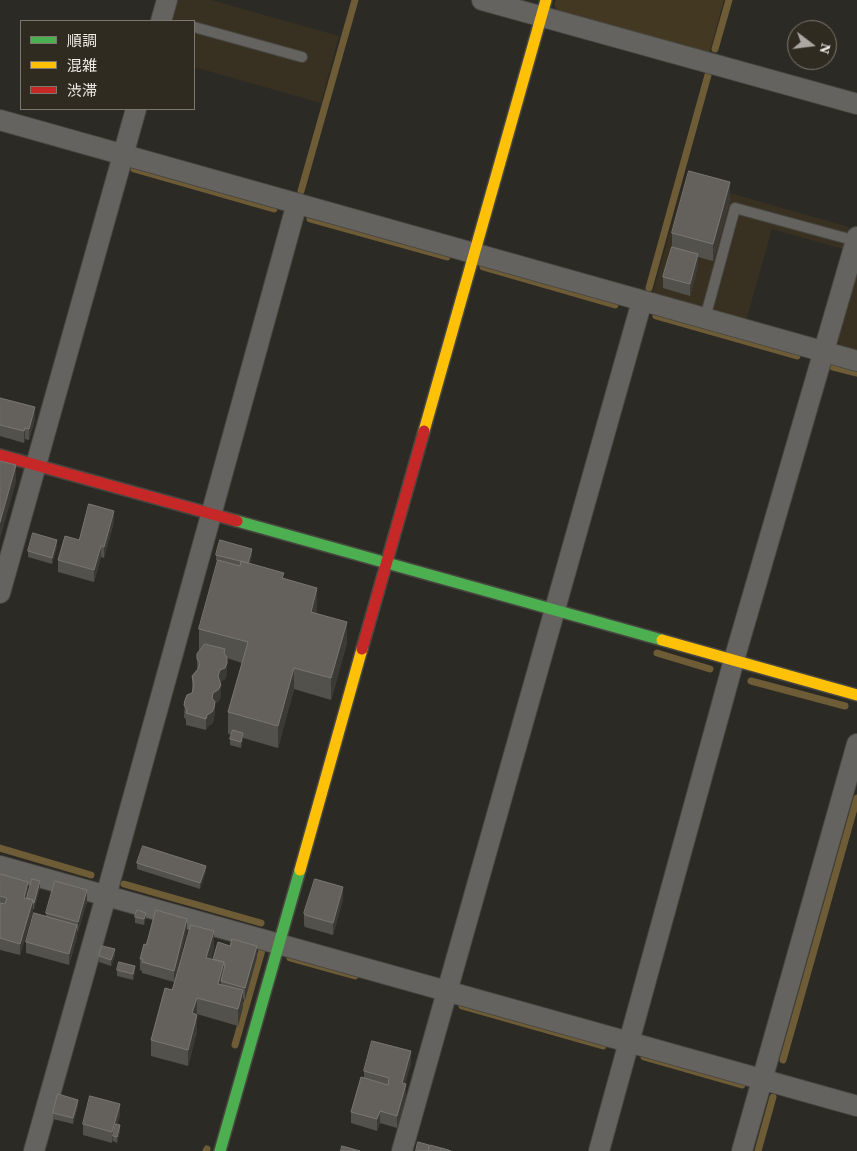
<!DOCTYPE html>
<meta charset="utf-8">
<style>
body{margin:0}
#map{position:relative;width:857px;height:1151px;overflow:hidden;background:#2c2a24;font-family:"Source Serif 4","Noto Sans JP",serif}
canvas{display:block}
.legend{position:absolute;left:20px;top:20px;width:175px;height:90px;box-sizing:border-box;background:#302b21;border:1px solid #7c786f;margin:0;padding:6px 9px;list-style:none;font-size:15px;color:#efebe5}
.legend li{display:flex;align-items:center;gap:10px;height:25px}
.legend b{width:25px;border:1px solid #7c786f}
.north{position:absolute;left:787px;top:20px;width:50px;height:50px;box-sizing:border-box;background:#302b21;border:1px solid #7c786f;border-radius:50%;rotate:105deg;font-size:14px;font-weight:700;line-height:20px;text-align:center;color:#efebe5}
.north::after{content:'';display:block;margin:auto;width:18px;height:22px;background:#aba7a1;clip-path:polygon(50% 0,100% 100%,50% 72%,0 100%)}
</style>
<div id="map">
<canvas width="857" height="1151"></canvas>
<ul class="legend">
<li><b style="height:6px;background:#4caf50"></b>順調</li>
<li><b style="height:6px;background:#ffc107"></b>混雑</li>
<li><b style="height:6px;background:#c62828"></b>渋滞</li>
</ul>
<div class="north">N</div>
</div>
<script>
const c = document.querySelector('canvas').getContext('2d');
c.lineJoin = 'round';
function paint(path, color) { c.fillStyle = color; c.fill(path, 'evenodd'); }
function strokePath(path, color, width, dash) { c.strokeStyle = color; c.lineWidth = width; c.lineCap = dash ? 'butt' : 'round'; c.setLineDash(dash || []); c.stroke(path); }
paint(new Path2D(`
 M174,0H211L339,36L321,103L194,67V21H168Z
 M685,180L849,227L843,249L772,229L746,321L652,295Z
 M857,273V355L842,350L838,340Z`), '#383122');
paint(new Path2D(`
 M556,0H724L709,54L559,12L554,5Z`), '#433923');
strokePath(new Path2D(`
 M715,49L729,0
 M134,169L274,209
 M301,191L355,0
 M310,219L447,257
 M483,267L615,305
 M649,288L708,75
 M656,316L797,356
 M833,367L857,373
 M657,653L710,669
 M751,681L845,706
 M0,848L91,875
 M124,884L261,923
 M290,958L355,976
 M462,1006L603,1046
 M235,1045L262,950
 M644,1057L742,1085
 M783,1060L857,798
 M206,1151L207,1149
 M758,1151L773,1097`), '#6e5c37', 7);
const lane = new Path2D(`
 M194,27L302,57
 M705,318L735,208L856,241`);
const street = new Path2D(`
 M482,0L857,104
 M161,21L167,0
 M0,120L857,361
 M0,593L136,109
 M0,866L857,1106
 M34,1151L106,896L297,203
 M402,1151L642,301
 M599,1151L734,660L857,237
 M742,1151L857,744`);
const fast = new Path2D(`
 M237,521L662,640
 M220,1151L300,870`);
const slow = new Path2D(`
 M424,431L546,0
 M662,640L857,695
 M300,870L362,649`);
const jam = new Path2D(`
 M0,455L237,521
 M362,649L424,431`);
strokePath(lane, '#484641', 12);
strokePath(street, '#484641', 22);
strokePath(fast, '#484641', 14);
strokePath(slow, '#484641', 14);
strokePath(jam, '#484641', 14);
strokePath(lane, '#65635f', 10);
strokePath(street, '#65635f', 20);
strokePath(fast, '#4caf50', 11);
strokePath(slow, '#ffc107', 11);
strokePath(jam, '#c62828', 11);
paint(new Path2D(`
 M730,199L713,261L698,257V266L690,296L663,288V277L672,247V233Z
 M0,398L35,419L29,440L25,439L24,443L0,436Z
 M114,522L104,558L101,557L94,582L58,572V560L79,540Z
 M57,546L52,564L28,557V551Z
 M216,555H252L250,563L284,578L317,609L316,613L347,643L331,700L294,689L278,748L243,738L241,748L230,745V739L232,735L228,734V712L242,663L227,658V674L225,679L220,682L221,697L218,702L215,703L214,719L212,724L207,727L206,730L186,725V720L184,717L185,700L192,693V676L197,670V654L200,651H199V629L218,561L216,560Z
 M137,863L206,871L200,889L137,869Z
 M0,874L28,893L40,887L34,909H33V911L20,955L0,950Z
 M343,899L333,935L305,927L304,925V913Z
 M87,902L77,933V937L69,965L26,953V942L46,917V913Z
 M135,917L146,918L144,925L135,923Z
 M187,930L174,982L142,973V971L140,970V959L146,945Z
 M214,948L211,959H213L257,957L245,1000L243,999V1007L238,1026L197,1014V1032L188,1066L151,1056V1040L172,990Z
 M115,955L111,966L99,962V956Z
 M117,970L135,972L133,980L117,976Z
 M411,1063L405,1083L406,1095L397,1128L380,1123L377,1131L351,1123V1112L364,1078V1071Z
 M78,1105L73,1124L53,1119V1113Z
 M120,1115L117,1124L120,1131L117,1143L113,1141V1139L112,1143L83,1135V1124Z`), '#53514c');
paint(new Path2D(`
 M730,182V199L713,261V244Z
 M698,254V266L690,296V284Z
 M35,407V419L29,440V429Z
 M25,428V439L24,443V431Z
 M16,465V482L0,539V522Z
 M114,511V522L104,558V547Z
 M57,540V546L52,564V558Z
 M101,546V557L94,582V570Z
 M252,549V555L248,569V563Z
 M317,588V609L311,633V612Z
 M347,622V643L331,700V678Z
 M227,663V674L225,679L220,682L218,676L220,670Z
 M294,668V689L278,748V726Z
 M221,685V697L218,702L215,703L214,719L212,724L207,727L206,730V719L213,693Z
 M243,733V739L241,748V742Z
 M206,866V871L200,889V883Z
 M40,881V887L34,909V903Z
 M28,882V893L24,909V898Z
 M343,887V899L333,935V923Z
 M87,890V902L78,933V922Z
 M33,900V911L20,955V944Z
 M146,913V918L144,925V919Z
 M187,919V930L174,982V971Z
 M77,925V937L69,965V954Z
 M214,931V948L206,974V958Z
 M257,946V957L245,1000V988Z
 M115,949V955L111,966V960Z
 M224,962V979L221,981V990L218,984Z
 M135,966V972L133,980V974Z
 M243,990V1007L238,1026V1009Z
 M197,998V1014L192,1013Z
 M197,1015V1032L188,1066V1050Z
 M411,1051V1063L402,1094V1083Z
 M406,1084V1095L397,1128V1116Z
 M78,1100V1105L73,1124V1118Z
 M120,1104V1115L114,1136H113L112,1143V1132Z
 M380,1111V1123L377,1131V1119Z
 M120,1125V1131L117,1143V1137Z`), '#3c3a35');
const building = new Path2D(`
 M689,171L730,182L713,244L672,233Z
 M672,247L698,254L690,284L663,277Z
 M0,398L35,407L29,429L25,428L24,431L0,425Z
 M0,461L16,465L0,522Z
 M89,504L114,511L104,547L101,546L94,570L58,560L65,536L79,540Z
 M33,533L57,540L52,558L28,551Z
 M220,540L252,549L248,563L216,555Z
 M218,560L240,566L241,561L284,573L282,578L317,588L311,612L347,622L331,678L294,668L278,726L228,712L248,642L199,629Z
 M205,644L225,649L224,653L227,658V663L225,668L220,670L218,676L221,685L218,690L213,693L212,698L215,702L214,708L212,712L207,715L206,719L186,713L187,710L184,705L185,700L187,695L192,693L194,685L192,676L198,669L200,663L197,659V654Z
 M233,730L243,733L241,742L230,739Z
 M143,846L206,866L200,883L137,863Z
 M0,874L28,882L24,898L33,900L20,944L0,938V903L5,904L7,898L0,896Z
 M32,879L40,881L34,903H33V900L27,898Z
 M315,879L343,887L333,923L305,915L304,913Z
 M55,881L87,890L78,922L46,913Z
 M137,910L146,913L144,919L135,917Z
 M156,910L187,919L174,971L142,962L143,959H140L144,944L146,945Z
 M34,913L77,925L69,954L26,942Z
 M191,925L214,931L206,958L224,962L218,984L243,990L238,1009L197,998L192,1013L197,1015L188,1050L151,1040L165,988L172,990Z
 M232,939L257,946L245,988L221,981L225,965H224V962L213,959L218,942L230,946Z
 M102,946L115,949L111,960L99,956Z
 M119,962L135,966L133,974L117,970Z
 M372,1041L411,1051L402,1083L406,1084L397,1116L380,1111L377,1119L351,1112L361,1077L388,1085L389,1078L364,1071Z
 M58,1094L78,1100L73,1118L53,1113Z
 M90,1096L120,1104L112,1132L83,1124Z
 M116,1124L120,1125L117,1137L113,1136Z
 M418,1142L429,1145L428,1151L430,1145L441,1148L440,1151H416Z
 M342,1146L360,1151H341Z
 M442,1148L451,1151H441Z`);
paint(building, '#64615c');
strokePath(building, '#797772', 1);
</script>
